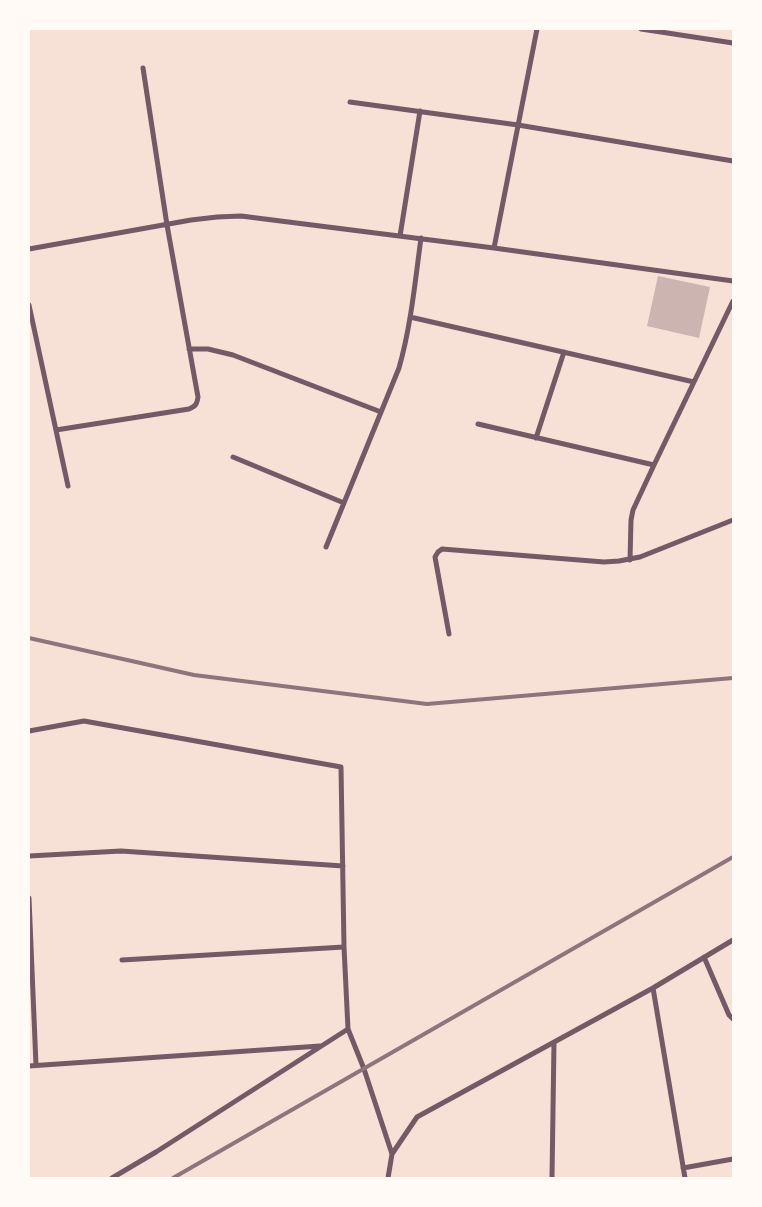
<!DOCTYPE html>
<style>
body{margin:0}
#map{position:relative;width:762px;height:1207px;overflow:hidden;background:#f7e1d7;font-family:Poppins,sans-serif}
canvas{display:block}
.frame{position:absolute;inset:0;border:30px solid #fffaf5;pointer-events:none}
</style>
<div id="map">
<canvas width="762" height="1207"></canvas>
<div class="frame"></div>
</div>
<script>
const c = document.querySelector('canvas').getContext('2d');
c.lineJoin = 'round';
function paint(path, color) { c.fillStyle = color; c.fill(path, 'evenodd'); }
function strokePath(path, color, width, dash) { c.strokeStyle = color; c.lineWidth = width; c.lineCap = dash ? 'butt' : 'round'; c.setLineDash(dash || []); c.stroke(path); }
paint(new Path2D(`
 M658,276L710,287L699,338L647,326Z`), '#ccb4b1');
strokePath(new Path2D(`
 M641,29L733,43
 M350,102L518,125L733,161
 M400,236L420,111
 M494,248L537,29
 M29,249L191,220L217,217L241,216L494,248L733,281
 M29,305L68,486
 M410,317L694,382
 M189,349H208L233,355L381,412
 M478,424L654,465
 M56,430L189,409C196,406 197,404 198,397L167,225L143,68
 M536,438L564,352
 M233,457L344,503
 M326,547L399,368C411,326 415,282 421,238
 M630,560L631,520L633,510L654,465L733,301
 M449,634L435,557L438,552L442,549L604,562L619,561L640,557L733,520
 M29,731L84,721L341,767L344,947L348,1029
 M29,856L121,851L343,866
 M29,898L36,1065
 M704,957L729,1015L733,1019
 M122,960L344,947
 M653,988L685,1178
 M29,1066L320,1046
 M683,1168L733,1159
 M112,1178L156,1152L348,1029L364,1069L392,1154
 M388,1178L392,1154L417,1117L653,988L733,940
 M552,1178L554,1042`), '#755966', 5);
strokePath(new Path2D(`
 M29,638L194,675L427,704L733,678
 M173,1178L733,857`), '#8f747c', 4);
</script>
